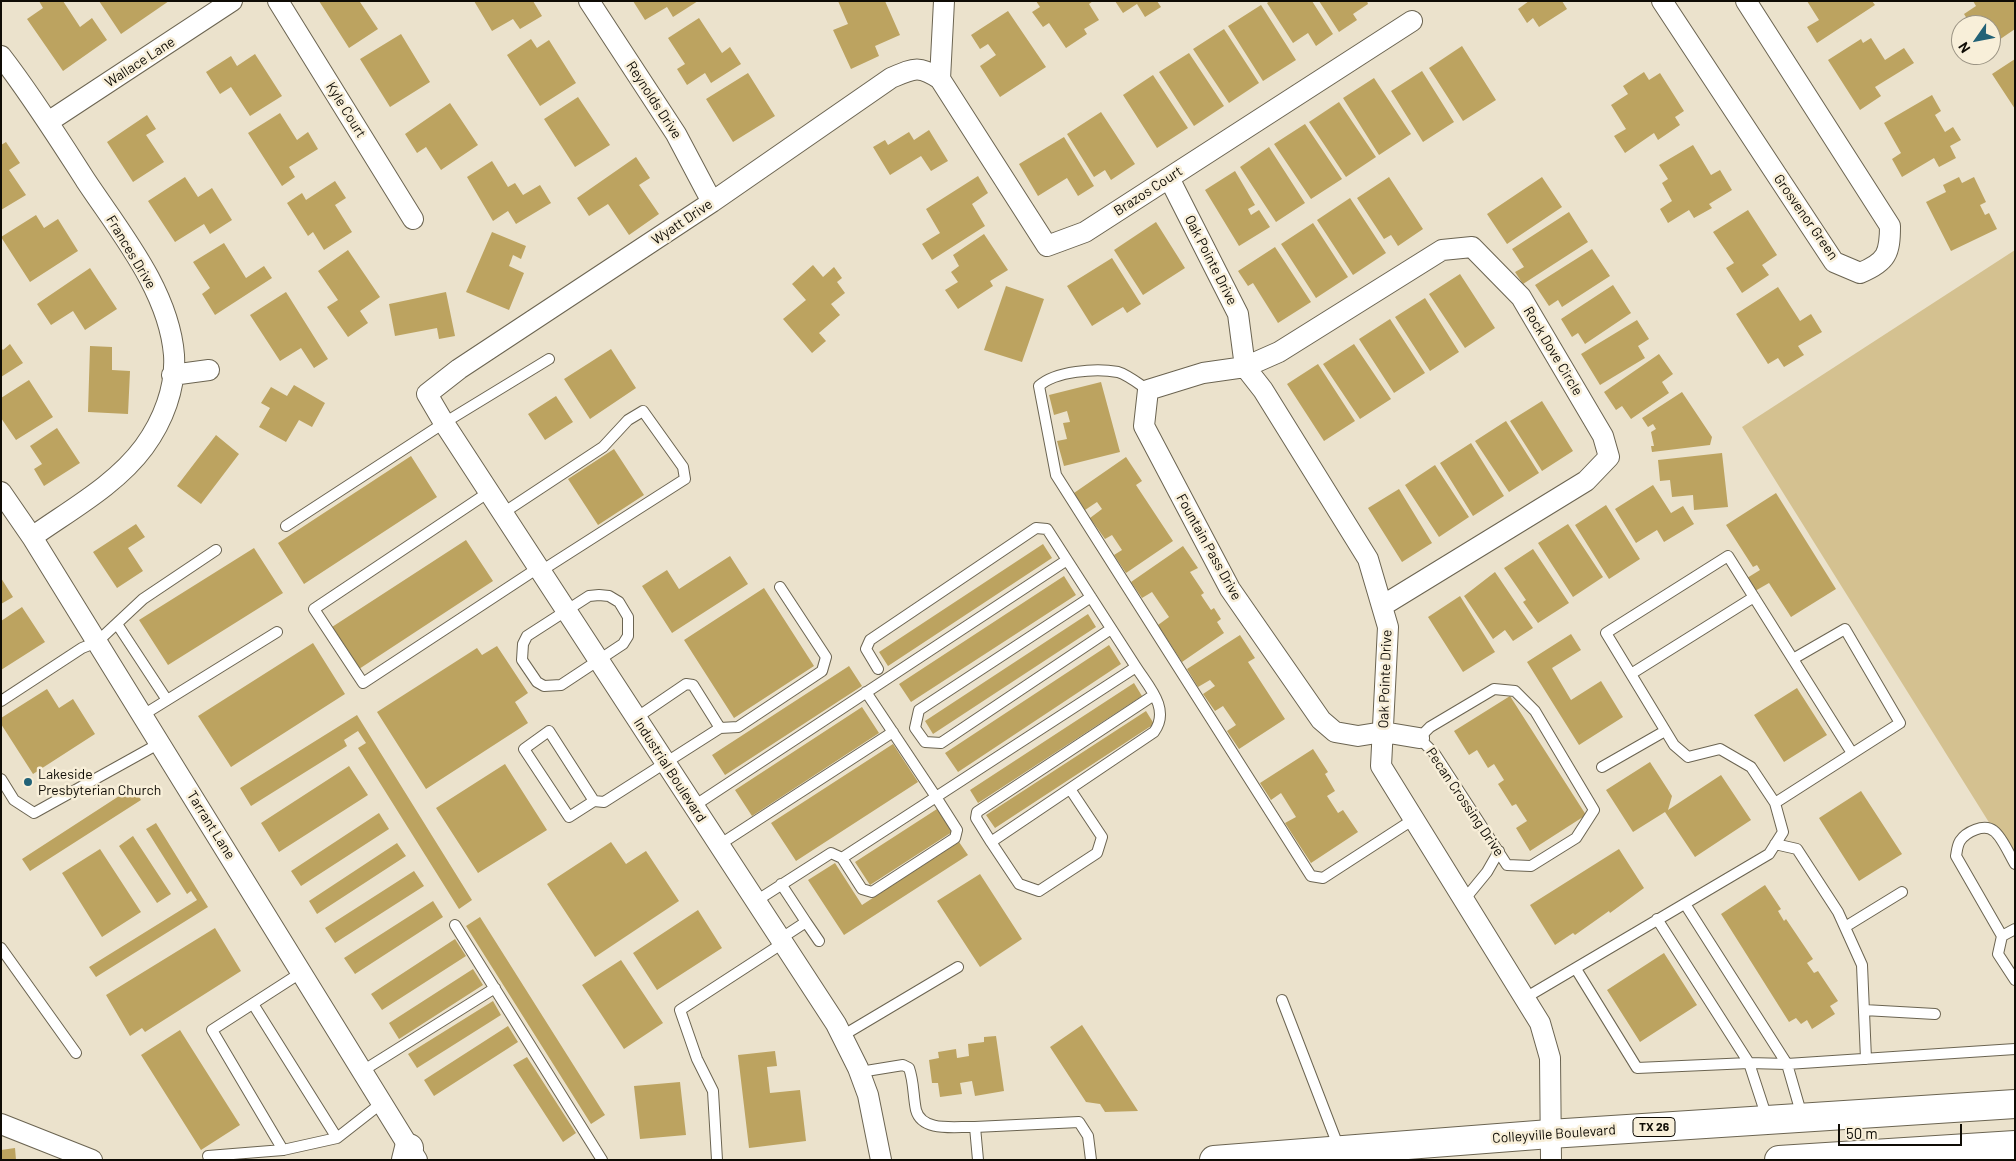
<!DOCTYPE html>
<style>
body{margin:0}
#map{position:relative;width:2016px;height:1161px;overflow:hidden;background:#ebe2cc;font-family:Barlow,sans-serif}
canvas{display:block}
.frame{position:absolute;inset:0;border:2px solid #0f0c05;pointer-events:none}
.north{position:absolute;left:1951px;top:15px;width:50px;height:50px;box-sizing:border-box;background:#f8efd9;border:1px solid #9b9484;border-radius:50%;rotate:237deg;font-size:14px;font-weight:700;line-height:20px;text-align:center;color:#0f0c05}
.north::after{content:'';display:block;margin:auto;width:18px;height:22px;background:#226277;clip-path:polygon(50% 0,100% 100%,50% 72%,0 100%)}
.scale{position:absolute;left:1838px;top:1124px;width:124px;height:22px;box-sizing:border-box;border:2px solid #0f0c05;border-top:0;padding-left:6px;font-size:15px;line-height:18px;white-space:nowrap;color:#0f0c05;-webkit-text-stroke:4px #f8efd9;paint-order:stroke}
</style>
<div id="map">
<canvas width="2016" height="1161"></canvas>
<div class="frame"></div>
<div class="north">N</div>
<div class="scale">50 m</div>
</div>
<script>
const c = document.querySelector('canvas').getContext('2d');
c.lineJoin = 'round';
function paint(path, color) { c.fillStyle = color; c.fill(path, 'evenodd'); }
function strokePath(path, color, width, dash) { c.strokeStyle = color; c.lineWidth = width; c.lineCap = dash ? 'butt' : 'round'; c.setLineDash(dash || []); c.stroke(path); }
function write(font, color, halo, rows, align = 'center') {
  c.font = font + ' Barlow,sans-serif'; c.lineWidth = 5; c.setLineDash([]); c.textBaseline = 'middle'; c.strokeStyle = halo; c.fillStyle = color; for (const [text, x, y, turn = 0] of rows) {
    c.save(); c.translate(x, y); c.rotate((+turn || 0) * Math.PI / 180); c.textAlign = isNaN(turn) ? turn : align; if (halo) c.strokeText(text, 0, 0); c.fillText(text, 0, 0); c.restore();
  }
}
paint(new Path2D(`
 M2015,250V864L1742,427Z`), '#d4c190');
paint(new Path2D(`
 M39,1H63L80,27L92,18L107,40L63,71L27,19L43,8Z
 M99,1H169L121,34Z
 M319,1H362L360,2L378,29L349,48Z
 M474,1H533L542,16L520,29L513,19L492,31Z
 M633,1H698L673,17L667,7L645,20Z
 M838,1H885L900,35L875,46L879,56L851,69L833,30L848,24Z
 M1036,1H1093L1089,4L1099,20L1084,29L1087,34L1066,48L1049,23L1043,27L1032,12L1040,7Z
 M1115,1H1157L1161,7L1145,17L1137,4L1123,13Z
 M1270,1H1312L1333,34L1316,46L1308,33L1293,43L1267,3Z
 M1319,1H1367L1368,4L1353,14L1357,20L1339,32Z
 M1529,1H1562L1567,9L1539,27L1533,18L1527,23L1518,9Z
 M1807,1H1872L1875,5L1817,43L1807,27L1819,20Z
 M1973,1H2015V29L1996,42L1991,35V25H1984L1982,22L1971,25L1964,14L1976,6Z
 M1261,5L1296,60L1263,81L1228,26Z
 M1008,11L1046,67L1000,97L980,66L996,55L988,44L980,49L971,35Z
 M699,18L722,53L730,47L741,64L711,83L705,73L687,85L677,69L685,64L668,38Z
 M1224,29L1259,83L1229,103L1193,49Z
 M401,34L430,82L390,107L360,59Z
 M1871,38L1885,60L1904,48L1914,63L1875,87L1881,96L1860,110L1828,60L1861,39L1863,43Z
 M531,39L537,48L549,40L576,83L540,106L507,55Z
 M1462,46L1496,100L1463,121L1429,68Z
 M1189,53L1224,106L1194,126L1159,72Z
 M255,54L282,96L250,116L231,87L220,94L206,72L231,56L237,66Z
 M2015,59V109L1992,74Z
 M1422,71L1454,122L1423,142L1391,91Z
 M1644,72L1649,80L1660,73L1684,111L1675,117L1680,125L1658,140L1654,133L1625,153L1614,136L1626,129L1611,105L1628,94L1623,86Z
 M748,73L775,116L733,142L706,99Z
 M1153,75L1188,128L1157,148L1123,95Z
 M1374,78L1411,134L1379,155L1343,98Z
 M1932,95L1941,111L1935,115L1945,132L1953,127L1961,140L1950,146L1956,158L1939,167L1934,158L1902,177L1892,159L1901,153L1884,123Z
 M578,97L610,145L575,167L544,119Z
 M1339,102L1376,157L1346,177L1309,122Z
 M450,103L478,145L441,170L426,147L417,153L405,134Z
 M1101,112L1135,164L1111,180L1105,170L1094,177L1067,134Z
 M280,113L297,140L308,132L318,149L289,167L295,177L282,186L248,133Z
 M147,115L156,129L146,135L164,162L133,182L107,142Z
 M1305,124L1342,179L1311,199L1274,144Z
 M929,130L948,161L931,171L921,156L890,175L873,147L885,140L888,145L909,132L914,140Z
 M1064,137L1094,186L1078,196L1067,178L1038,196L1019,164Z
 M6,142L20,163L9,170L26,195L1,210V145Z
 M1693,145L1711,175L1720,170L1732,190L1709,204L1712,208L1694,218L1689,210L1668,223L1660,209L1672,201L1662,183L1668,179L1659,165Z
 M1269,147L1305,203L1276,222L1240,167Z
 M636,157L650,178L639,185L659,214L629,235L608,204L589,216L577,198Z
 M492,161L508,187L515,183L523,195L540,185L551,203L516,224L508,211L493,221L467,177Z
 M1235,171L1255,205L1248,209L1251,215L1259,210L1270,227L1239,246L1205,190Z
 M978,176L988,193L972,204L985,226L932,260L922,244L940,233L926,209Z
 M185,177L198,197L212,188L232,220L210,234L204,224L175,242L148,201Z
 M1389,177L1423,229L1398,246L1391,235L1384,239L1357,198Z
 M1542,177L1562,207L1507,244L1487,214Z
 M1959,177L1962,183L1974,177L1986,202L1980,205L1985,215L1989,213L1997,229L1951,251L1926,202L1946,192L1943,185Z
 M335,181L346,198L335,205L352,232L324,250L313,232L308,236L287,203L302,193L306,200Z
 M1350,198L1386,253L1353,275L1317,220Z
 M1748,210L1777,255L1762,265L1769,275L1742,293L1726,268L1734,263L1713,232Z
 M1569,212L1588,242L1523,284L1515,272L1524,267L1512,249Z
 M36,215L44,228L58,219L78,251L30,282L1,237Z
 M1156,222L1185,268L1143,295L1114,250Z
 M1313,223L1348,277L1316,298L1281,244Z
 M492,232L526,246L521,259L513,255L509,266L524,273L509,310L466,292Z
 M984,234L1008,270L990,281L993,286L958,309L945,290L958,282L951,272L959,266L953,255Z
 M224,243L246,278L264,266L272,278L215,315L202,294L210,288L193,262Z
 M1275,247L1311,302L1278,323L1253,283L1248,286L1238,271Z
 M1592,249L1610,276L1562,307L1558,300L1549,306L1535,285Z
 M348,250L380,297L360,311L368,323L348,337L327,307L338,300L318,271Z
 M1112,258L1141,304L1127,313L1123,307L1092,326L1067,286Z
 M813,265L823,277L834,267L842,278L837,282L845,293L831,304L840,315L819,333L826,341L812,353L783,319L806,300L792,284Z
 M90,268L117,309L85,330L73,311L51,325L37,304Z
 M1460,274L1495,328L1465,348L1429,294Z
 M1613,285L1631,313L1585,344L1578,333L1572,337L1561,319Z
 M1006,286L1044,299L1022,362L984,350Z
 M1778,287L1800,321L1811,314L1822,332L1798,346L1804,355L1784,367L1778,358L1768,364L1736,314Z
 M286,292L328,359L314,368L301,348L280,361L250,315Z
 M446,292L455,336L439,339L437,328L395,336L389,304Z
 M1425,298L1459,352L1430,371L1395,317Z
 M1390,319L1425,373L1394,393L1359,339Z
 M1637,320L1649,339L1638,346L1645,358L1600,385L1581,354Z
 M10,344L23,363L1,377V348L3,350Z
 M1354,344L1391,399L1360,419L1323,364Z
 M90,346L112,347V370L130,371L128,414L88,412Z
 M611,349L636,388L590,419L564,379Z
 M1659,354L1673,374L1662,382L1669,393L1631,419L1622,406L1616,410L1604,392Z
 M1318,364L1355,421L1324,441L1287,384Z
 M29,380L53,417L16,440L1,418V398Z
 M1101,382L1120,452L1064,466L1057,441L1067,439L1063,423L1070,422L1067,411L1054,415L1049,395Z
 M294,385L325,403L312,427L299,420L286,442L259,427L270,408L261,403L271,387L287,396Z
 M1682,392L1712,437L1710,445L1652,452L1651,446H1654L1651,432L1656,429L1653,424L1648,427L1642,418Z
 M556,396L573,422L545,440L528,414Z
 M1542,401L1573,451L1542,471L1510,421Z
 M1506,421L1539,473L1509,492L1475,441Z
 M57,428L80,463L44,486L34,469L42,464L30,446Z
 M216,435L239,454L201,504L177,486Z
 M1471,443L1504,496L1473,516L1440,463Z
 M614,449L644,495L598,525L568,479Z
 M1722,453L1728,507L1694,510L1693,495L1672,497L1670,480L1660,481L1658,460Z
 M411,456L437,497L304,584L278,543Z
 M1126,457L1142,481L1136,485L1173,541L1126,573L1114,555L1122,550L1112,535L1105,539L1090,518L1102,509L1097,502L1085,510L1074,493Z
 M1435,465L1469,517L1439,537L1405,485Z
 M1653,485L1671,513L1683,506L1694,524L1664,542L1657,530L1636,543L1615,509Z
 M1399,489L1432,543L1402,562L1368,508Z
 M1776,493L1836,589L1791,617L1769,583L1755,591L1747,578L1760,570L1757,565L1753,567L1726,525Z
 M1606,505L1640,559L1609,579L1575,525Z
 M136,524L145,537L128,548L143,571L117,588L93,552Z
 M1568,524L1603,577L1573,597L1538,543Z
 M466,540L493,581L359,669L332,627Z
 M1043,544L1052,558L888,666L879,652Z
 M1183,546L1198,568L1190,572L1204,593L1201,595L1211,610L1214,608L1221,619L1217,622L1224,633L1182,662L1158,625L1169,617L1152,592L1142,598L1131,582Z
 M254,548L283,593L168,665L139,620Z
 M1533,549L1569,603L1538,623L1523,602L1526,600L1504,568Z
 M730,556L748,584L672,633L642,586L667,570L679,589Z
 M1495,572L1533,628L1513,641L1505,630L1493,639L1464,596Z
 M1064,576L1076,595L911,702L899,684Z
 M1,578L13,597L1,604Z
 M764,588L814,666L734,718L684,640Z
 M1460,596L1495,652L1463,672L1428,617Z
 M22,607L45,642L1,670V621Z
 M1088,614L1096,627L933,734L925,721Z
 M1571,634L1581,650L1552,668L1571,700L1601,681L1623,717L1579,745L1527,662Z
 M1240,635L1255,658L1248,662L1285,719L1239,749L1227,731L1236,725L1223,706L1215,711L1203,694L1215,686L1210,680L1198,687L1187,669Z
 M313,643L345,694L231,767L198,716Z
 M1109,645L1121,664L958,772L945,753Z
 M497,646L528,693L515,702L528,723L426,789L377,712L477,648L482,655Z
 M849,666L862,686L725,775L712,755Z
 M1134,683L1142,696L978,803L970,790Z
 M1797,688L1827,735L1784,762L1754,715Z
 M47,689L59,708L73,699L95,734L33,774L1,724V718Z
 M1510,696L1586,815L1530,851L1516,828L1527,821L1516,804L1512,806L1498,784L1504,780L1494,764L1488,768L1477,750L1469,755L1454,731Z
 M862,707L879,733L752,816L735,790Z
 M1146,711L1154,724L995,828L986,815Z
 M357,715L472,900L459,909L358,748L366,743L358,731L344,740L347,746L251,806L240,788Z
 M893,744L918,782L796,861L771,823Z
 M1313,749L1328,772L1325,774L1335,791L1327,796L1338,813L1343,810L1358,832L1311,863L1285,823L1296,817L1281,793L1271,800L1260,783Z
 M1650,762L1672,796L1668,810L1721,775L1751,820L1695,857L1665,812L1633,832L1606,790Z
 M505,764L547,830L478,873L436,808Z
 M349,766L368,795L279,852L261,823Z
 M133,787L141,800L30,871L22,859Z
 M1861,791L1902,854L1859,881L1819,818Z
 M937,809L952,832L870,885L855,862Z
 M379,813L389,829L301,886L291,871Z
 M156,823L208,907L96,977L89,967L197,900L191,891L187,894L146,829Z
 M133,836L171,894L157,903L119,846Z
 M611,842L626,864L646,851L679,901L595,957L547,884Z
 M959,842L968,855L844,935L808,880L835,863L862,905Z
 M397,843L406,856L317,914L309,901Z
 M100,849L141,912L102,937L62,873Z
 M1619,849L1644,888L1610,913L1609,911L1575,935L1573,933L1555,945L1530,905Z
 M414,871L424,886L335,943L325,928Z
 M980,874L1022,939L980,967L937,901Z
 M1765,885L1781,909L1778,911L1784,921L1786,919L1813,959L1807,963L1814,973L1818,971L1838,1001L1830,1006L1835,1014L1812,1029L1807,1020L1801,1024L1796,1018L1789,1022L1721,914Z
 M433,901L443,917L355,974L344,958Z
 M698,910L722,948L657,990L633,953Z
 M480,917L605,1115L591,1124L466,926Z
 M215,928L241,971L145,1032L142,1028L130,1036L106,995Z
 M455,939L466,956L382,1010L371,994Z
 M1664,953L1697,1005L1640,1042L1607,990Z
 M621,960L663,1023L624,1049L582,985Z
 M473,969L483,985L399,1039L389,1023Z
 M493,1001L501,1015L417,1068L408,1054Z
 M1082,1025L1138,1111L1105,1112L1100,1104L1086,1102L1050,1047Z
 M508,1026L518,1042L434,1096L424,1080Z
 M180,1030L240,1125L201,1150L141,1055Z
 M996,1036L1004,1091L975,1096L972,1081L960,1083L962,1094L940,1097L938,1083H932L929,1060L939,1058L938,1052L956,1049L957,1058L969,1056L968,1044L984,1042V1037Z
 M775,1051L777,1066L767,1067L770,1093L800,1090L806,1141L749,1148L738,1055Z
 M527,1057L576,1133L563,1142L513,1065Z
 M680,1082L686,1135L640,1139L634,1086Z
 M15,1148L16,1160H1V1150Z`), '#bca360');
const service = new Path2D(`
 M1148,390C1139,384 1128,375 1118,372C1096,368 1055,371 1039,386L1056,475L1311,876L1323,878L1414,819
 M489,492L314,609L363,683L538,568
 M503,513L603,447L628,420L643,411L683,467L685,479L541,571
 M286,526L444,423L549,359
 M599,595L609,596L619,602L628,617V636L623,644L561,685L544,686L537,682L522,660L523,644L527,636L589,596Z
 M1091,597L919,710L915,728L925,742L941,743L1111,629
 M117,624L167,700
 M878,669L866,649L870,640L1036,528L1047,529L1136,667
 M1631,674L1754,597
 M1494,689L1515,691L1535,711L1594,810L1576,838L1531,866L1507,865L1435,754L1419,738L1430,727Z
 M1,701L82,648L97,642L143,599L216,550
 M143,715L277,632
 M636,718L686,684L693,685L720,728
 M1602,767L1665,731
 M1,779L14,800L34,813L160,743
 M594,801L549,731L524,749L569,817L594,801L604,802L720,728L738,727L822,671L826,657L780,587
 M1775,803L1900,723L1845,629L1793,659
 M694,806L1067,560
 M991,842L976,818L977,812L1154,695
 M1775,844L1797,849L1838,912L1862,965L1866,1059
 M719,845L893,732
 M842,858L936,797L866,692
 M2015,864C2009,854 2002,837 1994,831C1984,823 1966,832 1960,841C1957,846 1957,851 1956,856L2002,936L1998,954L2015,980
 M1464,900L1487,872L1499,851
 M756,901L831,853L842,858L862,889L872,892L955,838L957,830L936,797L1136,667C1148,686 1171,709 1154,732L991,842L1019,884L1039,891L1097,853L1102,837L1070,789
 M1685,904L1787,1064L1802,1116
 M1657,919L1749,1063L1767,1118
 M806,922L819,941
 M455,925L602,1160
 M1845,927L1902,892
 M2002,936L2015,929
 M780,939L806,922L781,884
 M1,948L76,1053
 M1576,969L1637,1068L1749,1063L1787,1064L2015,1049
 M1525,998L1769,854L1783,832L1775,803L1751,767L1720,749L1688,757L1674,745L1606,633L1728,556L1852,753
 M1282,1000L1339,1148
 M253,1004L337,1138
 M1864,1010L1935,1014
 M842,1036L958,967
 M364,1070L495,988
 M860,1072L903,1065L909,1068C914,1082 913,1096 916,1110C922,1133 957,1126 975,1127
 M283,1150L212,1030L302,972
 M208,1156L283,1150L337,1138L383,1102
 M717,1160L713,1091L697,1059L680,1010L783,943
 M978,1160L975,1127L1079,1122L1088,1136L1091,1160`);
const minor = new Path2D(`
 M278,1L413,219
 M589,1L676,134L712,202
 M1662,1L1834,262L1860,273C1887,262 1890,253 1890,226L1746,1
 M1,56C32,96 59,139 86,181C120,232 169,291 174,355C176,388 163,421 144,447C116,485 70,510 32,537
 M940,79L944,1
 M48,122L232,1
 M1169,178L1238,314L1245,367L1263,390L1368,559L1388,627L1381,766L1540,1023L1550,1058L1551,1160
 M172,375L209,370
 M1,492L32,537L417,1160
 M1382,606L1586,481L1609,457L1603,436L1521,297L1472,247L1442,250L1279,352L1245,367L1203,373L1148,390L1144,426L1230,589L1321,720L1335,732L1358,736L1383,732L1419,738
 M1,1124L92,1160
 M881,1160L868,1095L858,1068L836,1024L444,423L427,394L459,369L712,202L891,78C914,68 919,65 940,79L1047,246L1085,232L1412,21`);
const primary = new Path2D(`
 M406,1160L409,1148
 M1214,1160L1550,1134L2015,1104
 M1779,1160L2015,1145`);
strokePath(service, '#6b6451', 12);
strokePath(minor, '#6b6451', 22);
strokePath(primary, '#6b6451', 30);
strokePath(service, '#fff', 10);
strokePath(minor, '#fff', 20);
strokePath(primary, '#fff', 28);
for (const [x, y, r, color] of [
 [28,782,5,"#226277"]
]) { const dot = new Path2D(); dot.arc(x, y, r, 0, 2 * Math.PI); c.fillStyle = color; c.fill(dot); strokePath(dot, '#f8efd9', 2); }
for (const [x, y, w] of [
 [1654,1127,42]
]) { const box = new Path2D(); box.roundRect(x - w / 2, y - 9.5, w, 19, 4); c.fillStyle = '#f8efd9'; c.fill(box); strokePath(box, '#0f0c05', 1); }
write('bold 12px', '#0f0c05', null, [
 ["TX 26",1654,1127]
]);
write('14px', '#0f0c05', '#f8efd9', [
 ["Wallace Lane",140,62,-33],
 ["Reynolds Drive",654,100,57],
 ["Kyle Court",346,110,58],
 ["Brazos Court",1148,191,-33],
 ["Grosvenor Green",1806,217,55],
 ["Wyatt Drive",682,222,-34],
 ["Frances Drive",131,252,59],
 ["Oak Pointe Drive",1211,260,63],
 ["Rock Dove Circle",1553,351,59],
 ["Fountain Pass Drive",1209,547,61],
 ["Oak Pointe Drive",1385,679,-88],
 ["Industrial Boulevard",670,770,57],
 ["Pecan Crossing Drive",1465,802,56],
 ["Tarrant Lane",211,825,58],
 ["Colleyville Boulevard",1554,1134,-4]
]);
write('14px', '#0f0c05', '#f8efd9', [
 ["Lakeside",38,774],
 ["Presbyterian Church",38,790]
], 'left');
</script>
